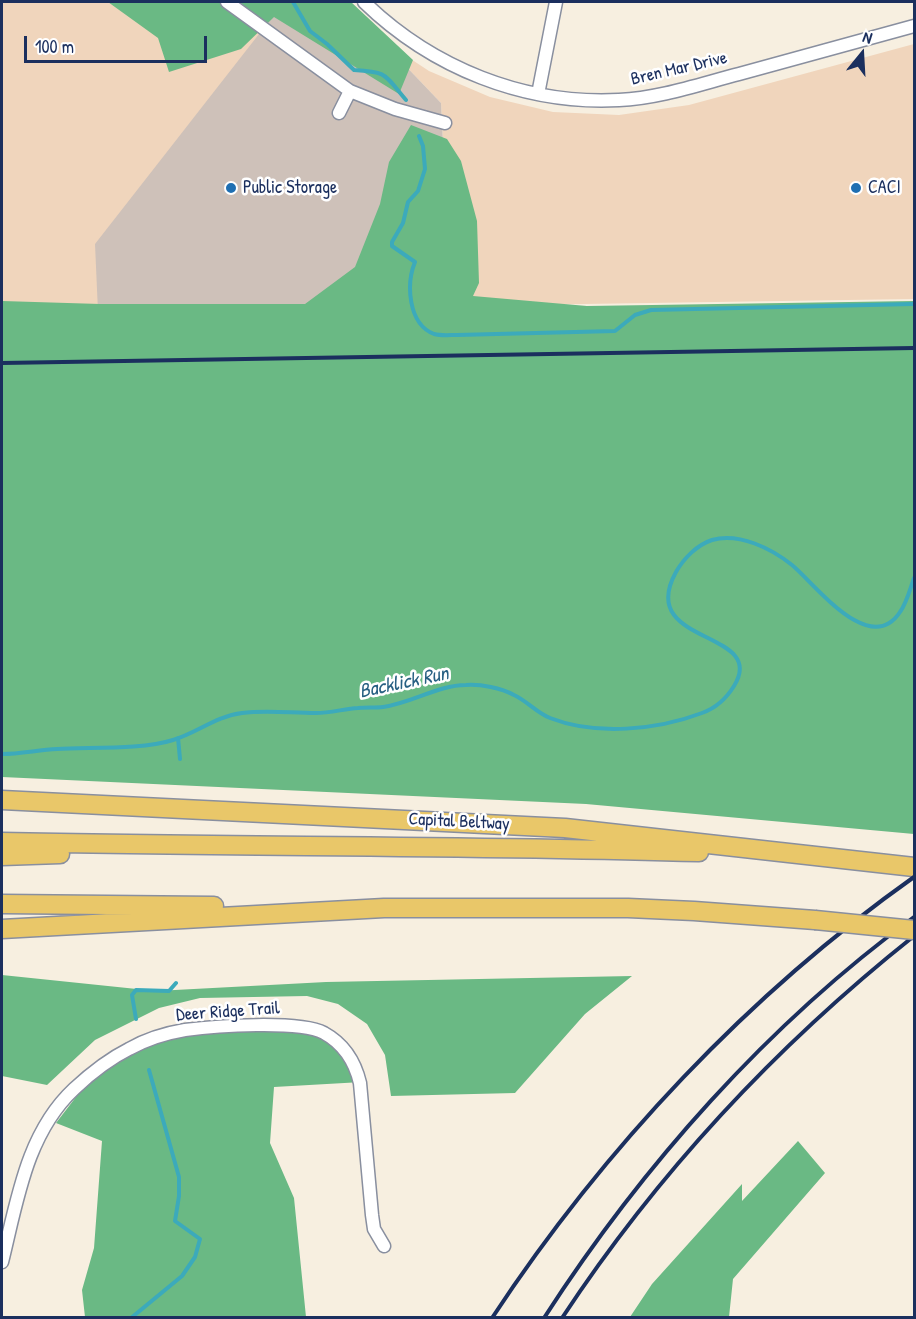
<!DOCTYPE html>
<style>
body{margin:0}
#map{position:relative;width:916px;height:1319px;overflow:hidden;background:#f7efe0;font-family:"Patrick Hand",sans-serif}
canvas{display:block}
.frame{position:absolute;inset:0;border:3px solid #1b2f5e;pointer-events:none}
.north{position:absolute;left:832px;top:24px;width:60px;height:60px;-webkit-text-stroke:4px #fff;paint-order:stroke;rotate:18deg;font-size:16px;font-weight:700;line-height:24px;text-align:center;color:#1b2f5e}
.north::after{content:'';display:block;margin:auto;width:21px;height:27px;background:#1b2f5e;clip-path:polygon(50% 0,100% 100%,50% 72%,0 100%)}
.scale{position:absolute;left:24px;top:36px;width:183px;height:27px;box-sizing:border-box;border:3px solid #1b2f5e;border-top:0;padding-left:8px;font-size:18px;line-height:21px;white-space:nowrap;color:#1b2f5e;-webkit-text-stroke:4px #fff;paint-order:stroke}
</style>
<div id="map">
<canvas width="916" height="1319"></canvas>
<div class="frame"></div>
<div class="north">N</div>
<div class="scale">100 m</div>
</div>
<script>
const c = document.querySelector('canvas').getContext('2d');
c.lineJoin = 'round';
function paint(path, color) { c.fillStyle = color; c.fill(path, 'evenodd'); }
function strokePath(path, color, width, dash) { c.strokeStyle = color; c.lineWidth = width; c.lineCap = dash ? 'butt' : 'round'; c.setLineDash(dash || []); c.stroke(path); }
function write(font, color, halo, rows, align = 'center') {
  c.font = font + ' "Patrick Hand",sans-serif'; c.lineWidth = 5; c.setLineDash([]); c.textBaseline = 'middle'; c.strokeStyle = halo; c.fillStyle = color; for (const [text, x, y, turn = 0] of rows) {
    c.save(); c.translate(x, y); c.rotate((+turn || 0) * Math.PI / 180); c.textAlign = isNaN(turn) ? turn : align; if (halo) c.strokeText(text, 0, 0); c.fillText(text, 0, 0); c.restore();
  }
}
paint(new Path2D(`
 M2,2H284L98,312L2,313Z
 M379,38L429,71L490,97L553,112L619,115L689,105L914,44V299L451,306L441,103Z`), '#f0d5bc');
paint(new Path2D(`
 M284,2L379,38L441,103L451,306L98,312L95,244Z`), '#cec1b9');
paint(new Path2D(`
 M108,2H351L413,60L399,94L274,17L241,49L169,72L158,38Z
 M411,125L447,139L461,161L477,221L479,283L473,296L587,306L914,301V834L586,804L2,777V301L100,304H305L355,267L380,204L389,162Z
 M2,975L156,991L326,982L632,976L585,1014L515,1093L391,1096L385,1055L367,1024L338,1004L307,996L200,998L159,1008L95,1040L47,1085L2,1076Z
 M206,1026L321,1028L362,1082L274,1087L270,1143L294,1198L306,1317H85L82,1290L94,1248L102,1141L56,1123L86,1084L121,1056Z
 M798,1141L825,1173L733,1279L729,1317H630L652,1284L742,1184V1201Z`), '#6ab984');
strokePath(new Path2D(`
 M293,2L310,31L327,44L354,70C388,72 384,74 406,100
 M419,136L423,146L425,169L418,191L408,202L403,223L392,242V246L415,262C406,284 408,324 434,334C441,336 450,335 457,335L615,331L635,315L651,310L913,304
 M178,738L180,759
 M2,754C20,754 38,750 57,749C90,747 142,750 173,740C197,733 216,716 242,713C266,710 291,713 316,713C330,713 344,709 358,708C367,707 375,708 383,707C412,703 438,685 466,685C481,684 501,688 514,695C527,701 537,713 550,718C596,736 657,730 702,713C716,708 726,699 734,686C769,629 635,646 676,572C684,558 697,545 712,540C739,532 772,549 792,565C815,584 870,658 900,612C907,602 910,589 914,578
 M136,1019L132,995L136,990L169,991L176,983
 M131,1318L182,1276L195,1257L200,1239L175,1221L179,1196V1177L149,1070`), '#3caabb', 4);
const minor = new Path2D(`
 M227,2L350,91L395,109L445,123
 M364,2C432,68 524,105 619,100C660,98 700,84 739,74C797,58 856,42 914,26
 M538,94L556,2
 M339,113L350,91
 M2,1262C17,1202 26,1134 74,1089C90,1074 109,1059 129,1049C145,1040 167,1033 185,1030C215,1026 299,1020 324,1033C344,1044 355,1062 360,1083L372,1215L374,1229L384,1246`);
const highway = new Path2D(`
 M2,800L565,828L914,867
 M2,842C234,847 466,845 699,852
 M2,856L60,854
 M2,904L214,906
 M2,929L384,908H628L694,911L815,920`);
strokePath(minor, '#898f9f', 15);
strokePath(highway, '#898f9f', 21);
strokePath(minor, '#fff', 12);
strokePath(highway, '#e9c769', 18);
strokePath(new Path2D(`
 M2,363L914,348
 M492,1318C604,1148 749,994 914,877
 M544,1318C642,1166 768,1024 914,917
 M562,1318C659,1171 777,1045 914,936`), '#1b2f5e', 4);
const highwayBridge = new Path2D(`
 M815,920L914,930`);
strokePath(highwayBridge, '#898f9f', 21, []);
strokePath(highwayBridge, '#e9c769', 18);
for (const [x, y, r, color] of [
 [231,188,6,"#1f6fb2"],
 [856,188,6,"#1f6fb2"]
]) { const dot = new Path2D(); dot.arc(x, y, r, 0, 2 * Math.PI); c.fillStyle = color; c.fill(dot); strokePath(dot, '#fff', 2); }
write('18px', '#1b2f5e', '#fff', [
 ["Bren Mar Drive",679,69,-13],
 ["Capital Beltway",459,822,3],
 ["Deer Ridge Trail",228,1012,-4]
]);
write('18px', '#1b2f5e', '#fff', [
 ["Public Storage",243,188],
 ["CACI",868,188]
], 'left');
write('italic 20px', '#286083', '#fff', [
 ["Backlick Run",404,683,-12]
]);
</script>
